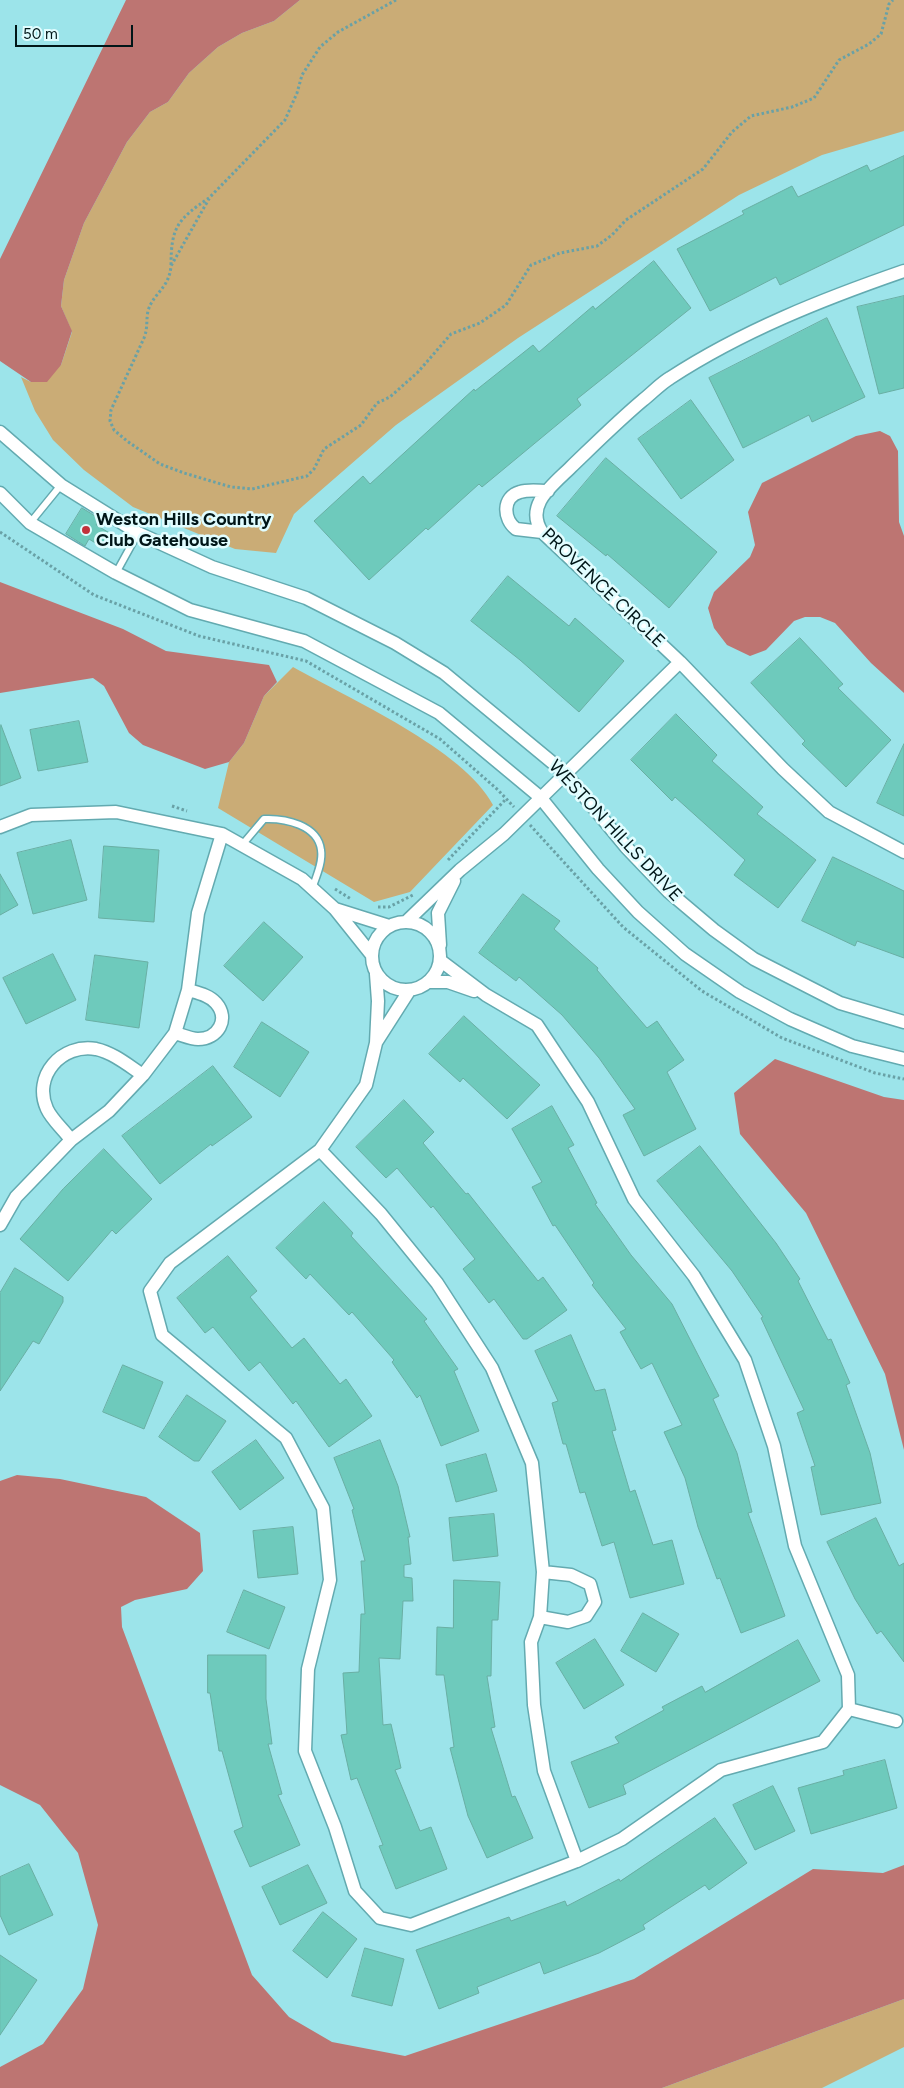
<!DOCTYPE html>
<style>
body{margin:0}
#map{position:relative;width:904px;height:2088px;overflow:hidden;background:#9ce4ea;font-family:Figtree,sans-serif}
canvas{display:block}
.scale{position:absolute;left:15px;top:25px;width:118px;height:22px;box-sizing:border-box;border:2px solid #001618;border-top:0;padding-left:6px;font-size:15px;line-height:18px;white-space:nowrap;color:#001618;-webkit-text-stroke:4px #e1fdff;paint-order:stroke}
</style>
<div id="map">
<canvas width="904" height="2088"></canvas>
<div class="scale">50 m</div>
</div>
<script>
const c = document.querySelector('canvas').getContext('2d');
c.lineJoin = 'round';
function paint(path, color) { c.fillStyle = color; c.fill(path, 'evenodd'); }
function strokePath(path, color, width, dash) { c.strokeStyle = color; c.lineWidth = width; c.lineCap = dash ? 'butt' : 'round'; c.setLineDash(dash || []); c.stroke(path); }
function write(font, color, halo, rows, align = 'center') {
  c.font = font + ' Figtree,sans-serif'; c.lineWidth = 5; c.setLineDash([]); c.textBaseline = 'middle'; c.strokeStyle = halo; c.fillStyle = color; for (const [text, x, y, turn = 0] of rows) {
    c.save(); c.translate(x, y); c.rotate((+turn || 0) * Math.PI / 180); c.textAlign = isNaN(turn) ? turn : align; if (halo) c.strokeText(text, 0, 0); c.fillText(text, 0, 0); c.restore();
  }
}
paint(new Path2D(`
 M300,0H904V131L822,155L739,195L518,338L396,425L304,505L294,514L276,553L235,549L133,507L84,470L53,440L35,411L21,377L31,382L61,365L72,332L61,306L64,280L84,223L127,142L150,112L168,102L189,73L218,47L242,33L274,21Z
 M293,667C348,698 465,750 493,805L410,892L374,902L218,808L229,762L244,743L264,696Z
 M904,1999V2047L822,2088H662Z`), '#caac76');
paint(new Path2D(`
 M126,0H300L274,21L242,33L218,47L189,73L168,102L150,112L127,142L84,223L64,280L61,306L72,331L61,365L47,382H31L0,361V259Z
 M880,431L890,436L898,451L899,522L904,536V693L871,663L835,623L820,617H805L794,621L766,650L750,656L727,645L714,628L708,608L714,592L750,557L755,545L748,512L762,483L856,436Z
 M0,582L123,629L166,651L269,665L277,682L264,696L244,743L229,762L205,769L143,745L129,733L104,686L93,678L0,693Z
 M775,1059L884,1097L904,1100V1450L885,1374L806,1213L740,1134L734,1093Z
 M17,1475L60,1479L146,1497L200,1533L203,1571L187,1589L135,1600L121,1607L122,1627L252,1975L289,2017L332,2042L405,2056L634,1979L813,1869L883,1873L904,1865V1999L662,2088H0V2067L43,2044L83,1989L98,1925L78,1853L40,1805L0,1785V1481Z`), '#bd7572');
const building = new Path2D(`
 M904,156V225L780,285L776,277L710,311L677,249L744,214L742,211L792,186L798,197L867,165L870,171Z
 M654,261L691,308L577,399L581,405L482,487L479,484L428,530L426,528L369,580L314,521L363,476L370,484L474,389L475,391L533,345L539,352L593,306L595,309Z
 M904,296V388L879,394L857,307Z
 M827,318L865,397L812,422L809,415L743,448L709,378Z
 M691,400L734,460L681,499L638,439Z
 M606,458L717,552L669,608L607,554L606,556L557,516Z
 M82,508L100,519L96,525L113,535L105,549L89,539L85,546L66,534Z
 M508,576L569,626L575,618L624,661L579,712L520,660L471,621Z
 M800,638L843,684L838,688L891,740L846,787L802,744L805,741L751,683Z
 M676,714L717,755L712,761L763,807L757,814L816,860L778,908L734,875L745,860L675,797L672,801L631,760Z
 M79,721L88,762L38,771L30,730Z
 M1,725L21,778L0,786V726Z
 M904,744V816L877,803Z
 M71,840L87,900L33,914L17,853Z
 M104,846L159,850L154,922L99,918Z
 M833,857L904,891V958L857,941L855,946L802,921Z
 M0,874L18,905L0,915Z
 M523,894L560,921L554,929L598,968L597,970L647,1028L657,1021L684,1060L667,1072L696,1129L644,1156L623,1115L635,1109L599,1058L562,1015L519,977L516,981L479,953Z
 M264,922L303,957L263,1001L224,966Z
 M53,954L76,1000L26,1024L3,978Z
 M95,955L148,962L139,1028L86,1020Z
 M464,1016L540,1085L507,1119L463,1078L460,1082L429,1054Z
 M262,1022L309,1052L280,1097L234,1067Z
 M213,1066L252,1117L212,1146L211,1144L160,1184L122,1136Z
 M404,1100L434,1132L423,1143L466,1194L468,1193L538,1281L543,1277L567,1310L527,1339H523L494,1299L489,1303L463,1269L475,1259L433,1206L431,1208L397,1168L386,1178L356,1147Z
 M552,1106L574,1145L568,1148L597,1203L595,1204L631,1255L672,1304L719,1396L713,1399L737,1453L752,1512L748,1513L785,1616L741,1633L720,1578L717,1579L698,1527L685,1478L664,1432L682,1425L652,1363L641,1369L620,1332L626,1329L592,1285L594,1283L555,1225L553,1226L532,1187L542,1182L512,1129Z
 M700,1146L776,1243L800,1279L798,1281L828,1340L831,1339L850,1383L846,1385L870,1453L881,1503L821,1515L811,1467L815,1466L797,1413L804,1410L761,1318L763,1317L732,1271L657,1181Z
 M104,1149L152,1199L116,1234L112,1230L68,1281L20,1239L63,1189Z
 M324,1202L353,1233L351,1236L427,1319L424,1321L458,1369L454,1371L479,1431L441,1446L420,1395L417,1398L392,1362L394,1360L352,1312L349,1315L310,1274L306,1279L276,1248Z
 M228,1256L257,1291L250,1297L292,1348L304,1338L340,1384L346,1379L372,1416L329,1447L296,1401L293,1404L260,1362L249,1371L213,1327L205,1333L177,1298Z
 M15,1268L63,1297V1302L39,1344L33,1341L0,1391V1293Z
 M571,1335L595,1391L605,1389L616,1430L612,1431L630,1492L635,1490L653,1545L672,1540L684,1584L630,1598L614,1542L602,1546L585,1492L580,1493L566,1444H563L552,1403L558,1401L535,1351Z
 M123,1365L163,1382L144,1429L103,1412Z
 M187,1395L226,1421L199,1461H194L159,1437Z
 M256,1440L284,1478L240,1510L212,1472Z
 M380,1440L398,1486L410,1537H408L411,1564L404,1565V1577L412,1578L413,1601H403L400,1659L379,1658L383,1725L391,1724L401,1768L395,1770L420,1831L431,1827L447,1869L396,1889L379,1846L383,1845L357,1778L351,1780L341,1735L347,1734L343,1673L359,1672L361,1614H365L361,1561H365L352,1510L354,1509L334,1458Z
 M486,1454L497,1491L456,1502L446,1465Z
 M494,1514L498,1556L453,1561L449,1518Z
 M876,1518L899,1566L904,1563V1662L881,1631L877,1634L855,1599L827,1542Z
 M293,1527L298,1574L258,1578L253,1531Z
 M454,1580L500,1582L498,1620H492L491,1676H487L495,1727L491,1728L512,1797L515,1796L533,1838L487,1858L468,1816L450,1748L454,1747L444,1675H436L437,1627L453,1628Z
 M244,1590L285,1607L269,1649L227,1632Z
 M643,1613L679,1634L656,1672L621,1651Z
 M595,1639L624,1685L584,1709L556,1663Z
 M798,1640L820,1681L623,1785L626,1794L589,1808L571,1762L619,1743L615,1737L664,1710L662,1707L702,1686L705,1692Z
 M208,1655H266V1699L272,1744H268L282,1794L278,1795L300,1845L250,1867L234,1831L243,1827L222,1751H219L210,1693H208Z
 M885,1760L897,1808L811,1834L798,1788L844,1775L843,1771Z
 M773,1786L795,1831L755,1850L733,1805Z
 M715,1818L747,1863L709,1890L705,1885L643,1925L645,1929L599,1953L544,1974L540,1962L477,1987L479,1993L439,2009L416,1950L509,1917L511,1921L565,1901L567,1906L619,1879L620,1881Z
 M29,1864L53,1915L9,1935L0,1915V1877Z
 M308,1865L327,1903L280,1925L262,1887Z
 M323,1912L357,1939L327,1978L293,1951Z
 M365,1948L404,1959L392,2006L352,1996Z
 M0,1955L37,1980L0,2035Z`);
paint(building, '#6ecabc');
strokePath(building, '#69aea3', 1);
const service = new Path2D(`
 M30,523L61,485
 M116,573L138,533
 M242,845L264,819C285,818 318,825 321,850C323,862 316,877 312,889`);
const minor = new Path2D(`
 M904,271C823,299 742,331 670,378C660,384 652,393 643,400C618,421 595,444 571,467C553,485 524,505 542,532L680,662L783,769L829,812L904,852
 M0,432L61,485L138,533L212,567L306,598L395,643L444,673L565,773L626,847L669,892L714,930L754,959L840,1003L904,1022
 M0,493L30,523L116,573L190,610L304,641L439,713L540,797L598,869L638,912L685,954L740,992L790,1019L852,1046L904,1059
 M542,532L516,529C503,519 502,497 520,492C529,489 539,491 548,491
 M0,827L31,815L116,812L222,834L302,879L335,909L371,954
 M335,909L389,926
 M372 956a34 34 0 1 1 68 0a34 34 0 1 1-68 0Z
 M406,922L460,870L504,834L680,662
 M440,945L438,913L454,881
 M376,974L378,1001L376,1043L366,1085L320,1150L170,1263L150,1291L162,1335L286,1438L323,1508L330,1580L308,1669L305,1751L335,1827L355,1891L380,1918L411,1925L577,1861L622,1839L721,1770L823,1742L849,1709L848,1675L795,1546L774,1446L745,1360L694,1276L634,1199L588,1102L537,1025L486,995L441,961
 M430,982H448L474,991
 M175,1033C182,1035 191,1039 198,1039C218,1039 230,1019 216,1003C209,995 198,993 188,990
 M377,1041L409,991
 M71,1140C64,1130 52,1120 47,1109C32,1076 62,1043 96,1049C114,1053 129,1066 143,1075
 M320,1150L381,1214L437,1283L492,1368L532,1463L543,1572L540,1617L531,1642L534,1705L544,1771L577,1861
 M0,1225L16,1197L71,1140L109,1111L143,1075L175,1033L188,990L198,913L222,834
 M540,1617L568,1622L586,1616L595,1602L590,1584L571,1575L543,1572
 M849,1709L896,1721`);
strokePath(service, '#63aab0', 9);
strokePath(minor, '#63aab0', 15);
strokePath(new Path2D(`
 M396,0L338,32L320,47L302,75L297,93L285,120L210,197L171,266C169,289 153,293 148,311C146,320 148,328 144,338L111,410L110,421L114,430L127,441L160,464L184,473L231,487L252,489L307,476L314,469L324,449L361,425L377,403L390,397L418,372L451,334L480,323L506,305L531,265L560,253L597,246L612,235L626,220L703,169L732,132L751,116L792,107L814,98L839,60L869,44L881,34L889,4L893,0
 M171,265C171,227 178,219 209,198
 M0,532L94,595L199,636L306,661L440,739L498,790L514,807
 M172,806L187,811
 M530,825L623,927L702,991L782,1038L875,1073L904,1079
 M448,860L506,799
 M335,889L351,899
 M378,907H389L413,895`), '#69a1a6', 3, [2.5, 2.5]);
strokePath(service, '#fff', 6);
strokePath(minor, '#fff', 12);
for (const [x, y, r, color] of [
 [86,530,5,"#c2323b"]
]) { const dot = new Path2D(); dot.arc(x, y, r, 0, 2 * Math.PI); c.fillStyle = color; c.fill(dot); strokePath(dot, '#e1fdff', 2); }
write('bold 18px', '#001618', '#e1fdff', [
 ["Weston Hills Country",96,520],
 ["Club Gatehouse",96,541]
], 'left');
write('18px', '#001618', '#e1fdff', [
 ["PROVENCE CIRCLE",603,588,44],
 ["WESTON HILLS DRIVE",615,831,47]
]);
</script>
